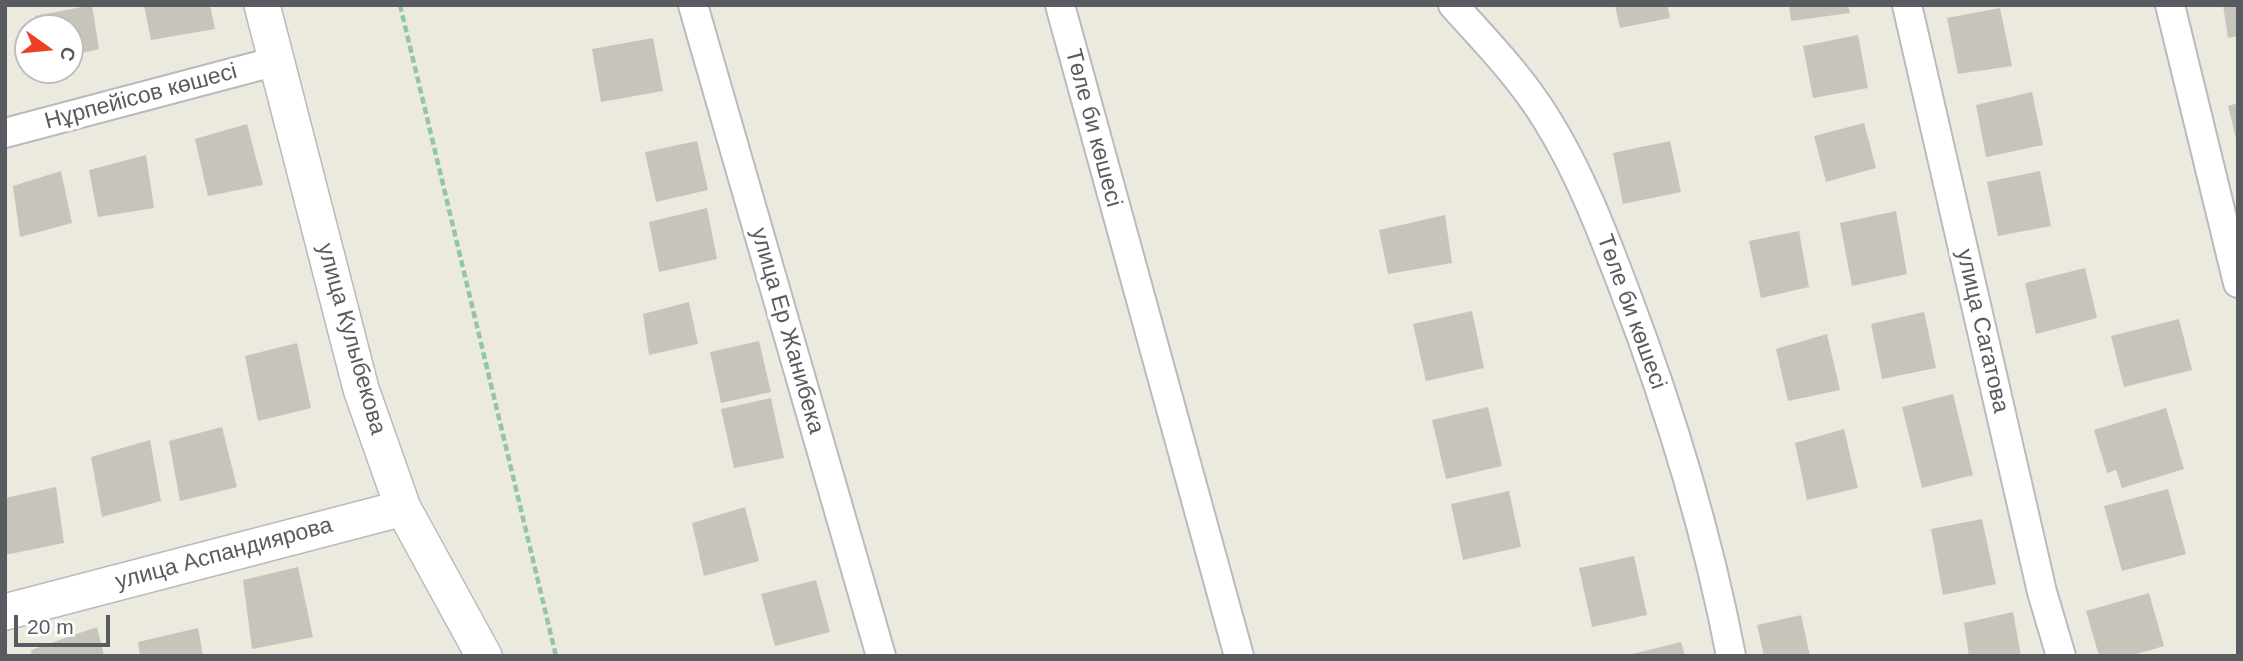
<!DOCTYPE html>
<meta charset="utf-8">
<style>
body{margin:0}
#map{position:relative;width:2243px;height:661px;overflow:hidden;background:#eceadf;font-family:Arial,sans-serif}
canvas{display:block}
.frame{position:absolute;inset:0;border:7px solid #585c61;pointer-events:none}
.north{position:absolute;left:14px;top:14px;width:70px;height:70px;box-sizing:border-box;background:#fff;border:2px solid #bcbec0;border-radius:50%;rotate:105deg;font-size:19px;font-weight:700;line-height:28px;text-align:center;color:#585c61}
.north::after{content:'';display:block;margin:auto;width:24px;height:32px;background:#ed4024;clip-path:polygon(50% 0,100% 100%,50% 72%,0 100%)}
.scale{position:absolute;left:14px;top:615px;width:96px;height:32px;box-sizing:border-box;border:4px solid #585c61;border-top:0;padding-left:9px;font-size:21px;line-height:24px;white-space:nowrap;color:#585c61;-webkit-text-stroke:5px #fff;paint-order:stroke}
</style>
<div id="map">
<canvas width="2243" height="661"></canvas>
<div class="frame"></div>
<div class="north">С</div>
<div class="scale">20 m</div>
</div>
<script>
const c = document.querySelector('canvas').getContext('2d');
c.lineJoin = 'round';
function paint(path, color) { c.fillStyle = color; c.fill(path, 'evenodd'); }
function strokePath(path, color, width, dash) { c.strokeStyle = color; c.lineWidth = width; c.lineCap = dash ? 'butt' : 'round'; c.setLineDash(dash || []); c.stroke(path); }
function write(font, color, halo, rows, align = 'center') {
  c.font = font + ' Arial,sans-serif'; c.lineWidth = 7; c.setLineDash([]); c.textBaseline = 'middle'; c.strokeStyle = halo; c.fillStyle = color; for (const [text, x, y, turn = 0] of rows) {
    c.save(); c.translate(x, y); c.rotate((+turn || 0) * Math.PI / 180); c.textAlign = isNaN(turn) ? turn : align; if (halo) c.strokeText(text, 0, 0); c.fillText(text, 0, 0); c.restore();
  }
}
paint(new Path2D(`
 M92,5L99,49L70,56V28H37L35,16Z
 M144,5H210L215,29L151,40Z
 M1615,5H1667L1670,18L1620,28Z
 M1789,5H1848L1850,13L1791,21Z
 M2223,5H2238V36L2228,38Z
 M2000,8L2012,66L1958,74L1947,18Z
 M1858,35L1868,88L1813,98L1803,46Z
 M653,38L663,91L601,102L592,49Z
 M2032,92L2043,145L1986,157L1976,105Z
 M2238,103V143H2237L2228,106Z
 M1864,123L1876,168L1826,182L1814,136Z
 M247,124L263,185L208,196L195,139Z
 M697,141L708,190L656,202L645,152Z
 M1670,141L1681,192L1623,204L1613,153Z
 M146,155L154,208L98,217L89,170Z
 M61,171L72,223L20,237L13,186Z
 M2040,171L2051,226L1998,236L1987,182Z
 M707,208L717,259L659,272L649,222Z
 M1896,211L1907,274L1852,286L1840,223Z
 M1445,215L1452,263L1388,274L1379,230Z
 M1799,231L1809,287L1761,298L1749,241Z
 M2085,268L2097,318L2036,334L2025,283Z
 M689,302L698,344L649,355L643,314Z
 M1472,311L1484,368L1426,381L1413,324Z
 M1924,312L1936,368L1882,379L1871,324Z
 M2179,319L2192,370L2124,387L2111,336Z
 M1827,334L1840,390L1788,401L1776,349Z
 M759,341L771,392L721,403L710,352Z
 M297,343L311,408L258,421L245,356Z
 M1953,394L1973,475L1922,488L1902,407Z
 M771,398L784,458L734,468L721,409Z
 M1488,407L1502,466L1446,479L1432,420Z
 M2166,408L2184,469L2122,488L2116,470L2107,473L2094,430Z
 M222,427L237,487L180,501L169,441Z
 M1844,429L1858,488L1807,500L1795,443Z
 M150,440L161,501L102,517L91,457Z
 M56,487L64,543L5,555V498Z
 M2168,489L2186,554L2122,571L2104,506Z
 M1509,491L1521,547L1463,560L1451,504Z
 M745,507L759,561L704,576L692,523Z
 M1982,519L1996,584L1943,595L1931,529Z
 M1634,556L1647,615L1592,627L1579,568Z
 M298,567L313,637L252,649L243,580Z
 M816,580L830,632L775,646L761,594Z
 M2149,593L2164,646L2130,656H2099L2086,611Z
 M2013,612L2021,656H1969L1964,623Z
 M1801,615L1810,656H1764L1757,625Z
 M97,627L104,656H32L31,650Z
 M198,628L203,656H140L138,642Z
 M1681,642L1685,656H1628V655Z`), '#c7c4bc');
const minor = new Path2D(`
 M693,5L881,656
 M1060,5L1239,656
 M1453,5C1486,41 1522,79 1547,120C1580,173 1602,231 1624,289C1669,407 1707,531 1731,656
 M1907,5L2042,592L2061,656
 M2170,5L2238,283
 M5,133L277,61`);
const tertiary = new Path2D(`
 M262,5L361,389L403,508L484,656
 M5,612L403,508`);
strokePath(minor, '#b7babf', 32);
strokePath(tertiary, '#b7babf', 38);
strokePath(new Path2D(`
 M400,5L556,656`), '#93c6a5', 4.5, [7, 3.5]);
strokePath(minor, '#fff', 28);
strokePath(tertiary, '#fff', 35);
write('23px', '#585c61', '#fff', [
 ["Нұрпейісов көшесі",141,97,-15],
 ["Төле би көшесі",1093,128,75],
 ["Төле би көшесі",1631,312,70],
 ["улица Ер Жанибека",787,331,74],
 ["улица Сагатова",1982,331,77],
 ["улица Кулыбекова",351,339,74],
 ["улица Аспандиярова",224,554,-15]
]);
</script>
